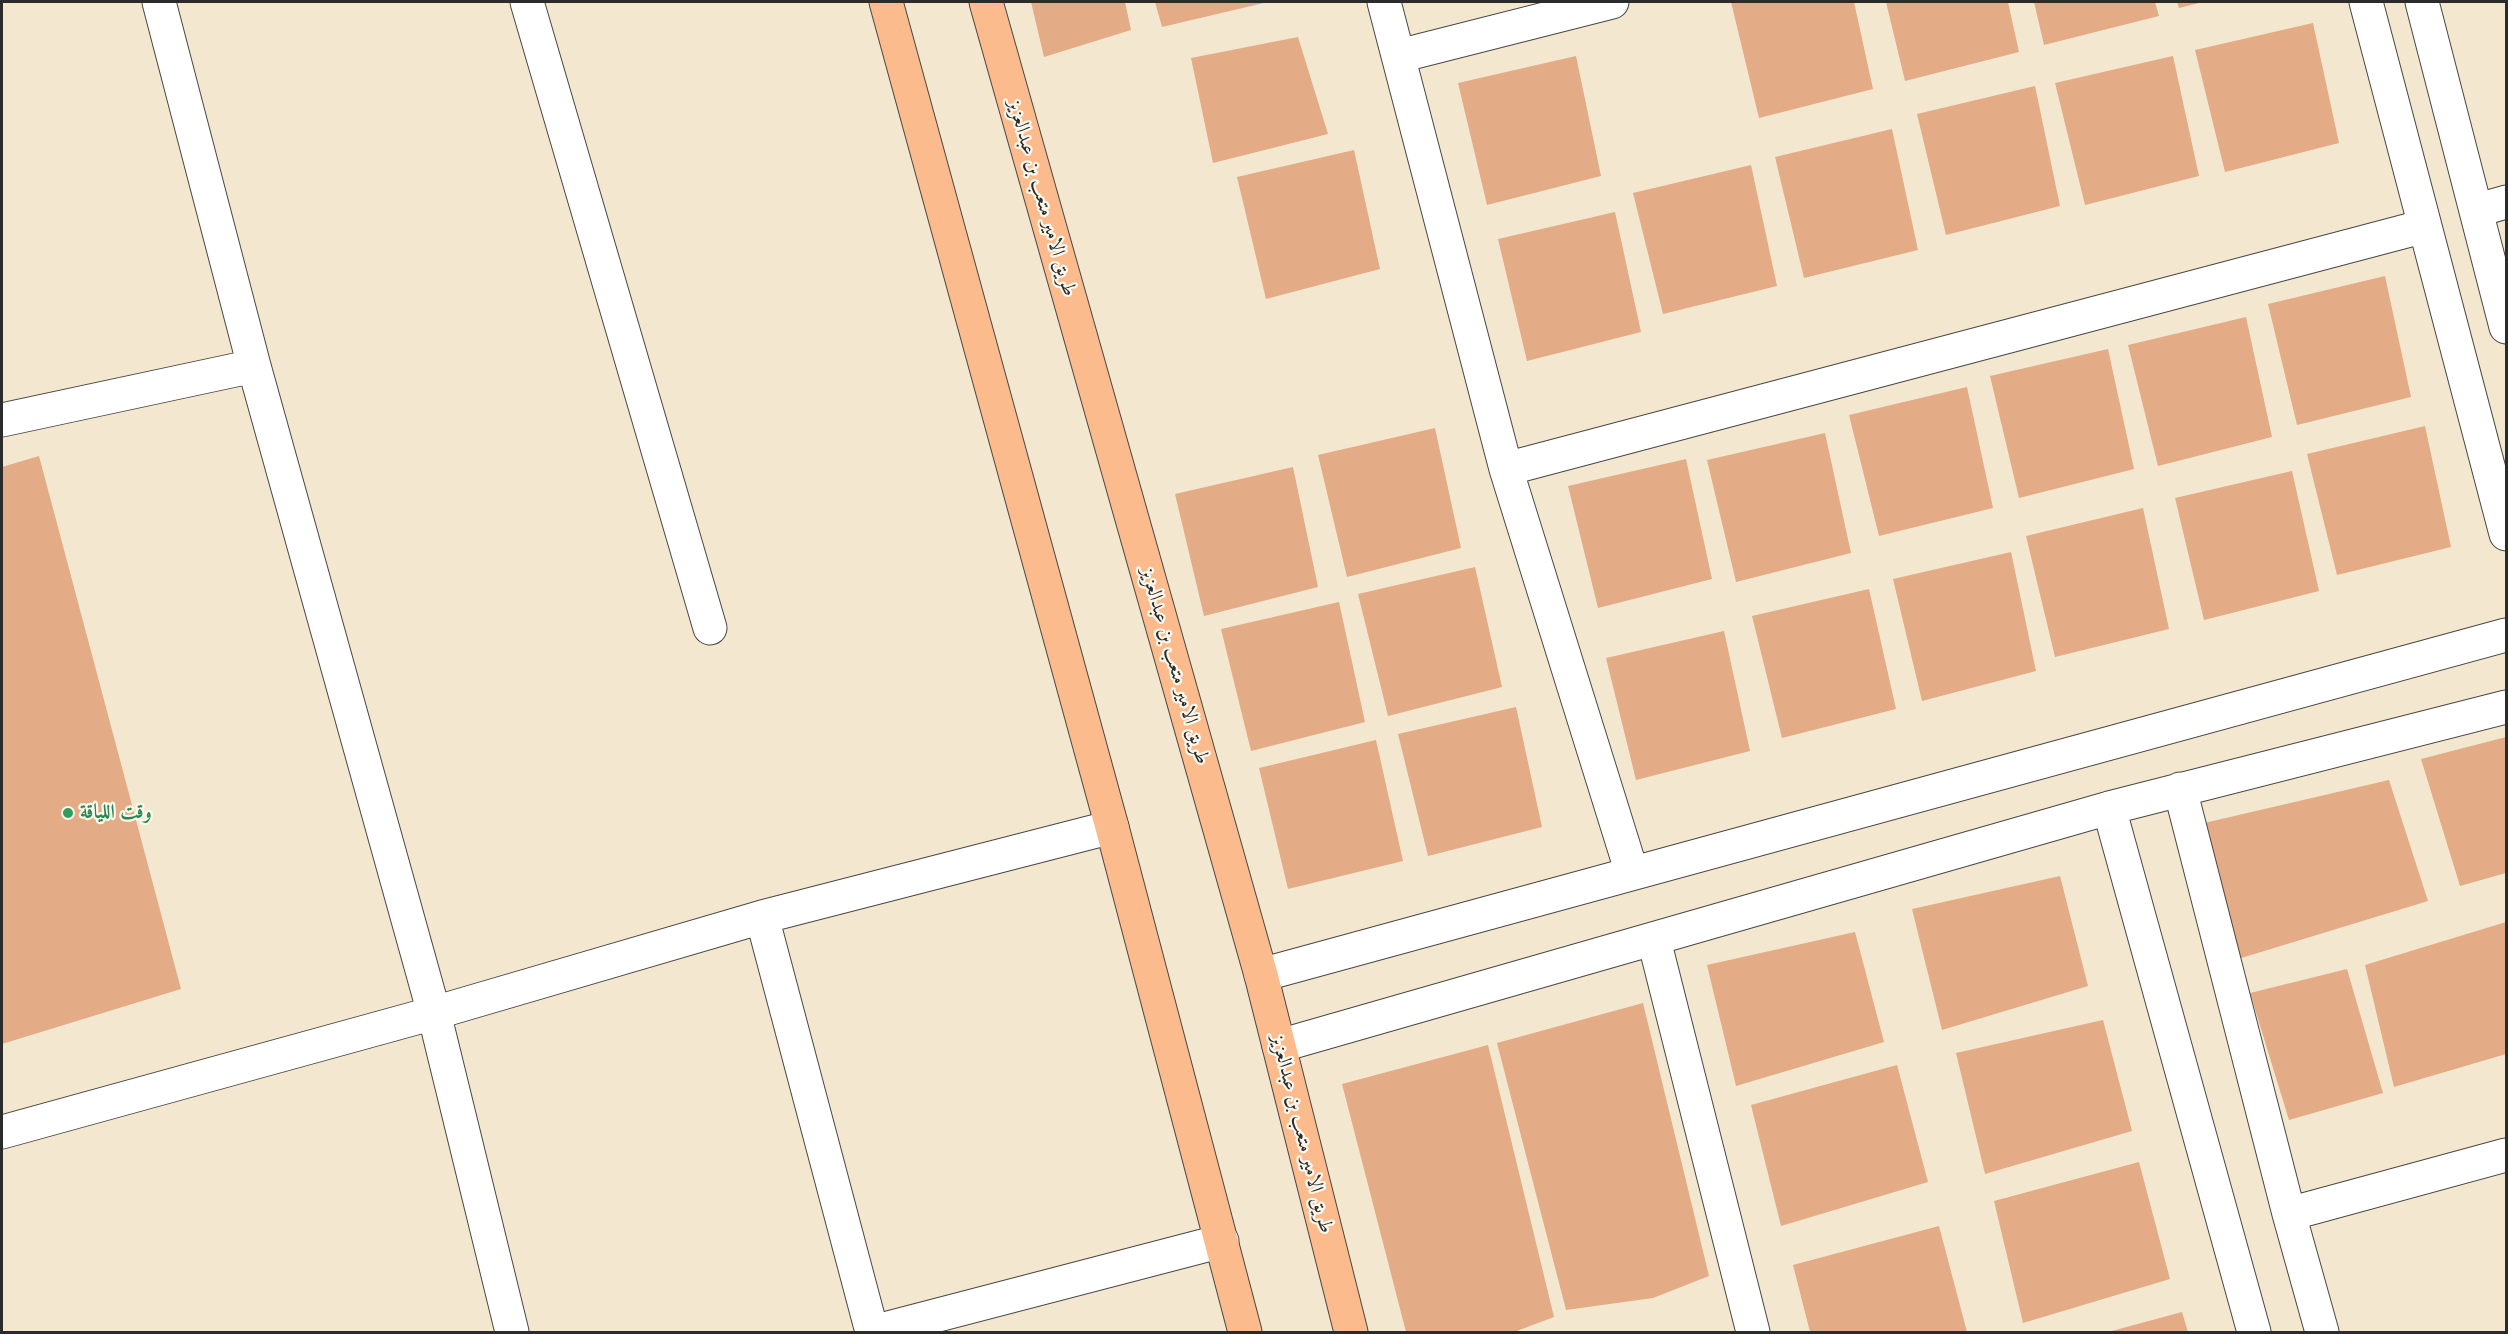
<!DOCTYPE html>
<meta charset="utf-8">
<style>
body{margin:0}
#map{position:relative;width:2508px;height:1334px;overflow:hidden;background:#f3e8cf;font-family:Cardo,serif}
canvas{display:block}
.frame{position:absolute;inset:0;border:3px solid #2b2b2b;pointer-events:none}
</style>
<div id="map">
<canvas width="2508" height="1334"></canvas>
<div class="frame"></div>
</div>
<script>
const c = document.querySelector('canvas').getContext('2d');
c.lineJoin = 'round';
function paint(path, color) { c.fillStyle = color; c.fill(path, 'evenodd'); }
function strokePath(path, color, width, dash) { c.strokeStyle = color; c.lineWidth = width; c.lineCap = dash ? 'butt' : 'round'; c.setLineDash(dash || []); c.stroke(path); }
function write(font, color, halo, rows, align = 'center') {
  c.font = font + ' Cardo,Amiri,serif'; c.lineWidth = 4.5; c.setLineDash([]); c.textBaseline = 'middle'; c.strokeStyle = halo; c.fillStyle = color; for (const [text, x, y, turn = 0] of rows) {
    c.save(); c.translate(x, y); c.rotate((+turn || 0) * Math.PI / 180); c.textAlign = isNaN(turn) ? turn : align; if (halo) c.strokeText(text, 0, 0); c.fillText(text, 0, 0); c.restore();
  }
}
paint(new Path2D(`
 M1031,2H1125L1131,30L1044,57Z
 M1155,2H1268L1162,27Z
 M1731,2H1854L1873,89L1759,118Z
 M1886,2H2008L2019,52L1905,81Z
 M2034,2H2155L2159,16L2044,45Z
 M2177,2H2203L2179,8Z
 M2313,23L2339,143L2225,172L2195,50Z
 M1298,37L1328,134L1213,163L1191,58Z
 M1576,56L1601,176L1487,205L1458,83Z
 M2173,56L2199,176L2085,205L2055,83Z
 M2035,86L2060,206L1946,235L1917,114Z
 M1892,129L1918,250L1804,278L1775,157Z
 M1354,150L1380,269L1266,299L1237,177Z
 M1751,165L1777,286L1663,314L1633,193Z
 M1615,212L1641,332L1527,361L1498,239Z
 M2385,276L2411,397L2297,425L2268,304Z
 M2246,317L2272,437L2158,466L2128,345Z
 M2108,349L2134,469L2019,498L1990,376Z
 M1967,387L1993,508L1879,536L1849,415Z
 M2425,426L2451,547L2337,575L2307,454Z
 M1435,428L1461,548L1347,577L1318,455Z
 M1825,433L1851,553L1736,582L1707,460Z
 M39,456L181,989L2,1044V467Z
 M1686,459L1712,579L1598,608L1568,486Z
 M1293,467L1318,587L1204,616L1175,494Z
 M2292,471L2319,591L2204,620L2175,498Z
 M2143,508L2169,629L2055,657L2026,536Z
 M2011,552L2036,671L1922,701L1893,579Z
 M1475,567L1502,687L1388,716L1358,594Z
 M1869,589L1896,709L1782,738L1752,616Z
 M1339,602L1365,722L1251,751L1221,629Z
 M1724,631L1750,751L1636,780L1606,658Z
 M1516,707L1542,827L1428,856L1398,734Z
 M2506,737V873L2460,886L2421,759Z
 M1376,740L1403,861L1288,889L1259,768Z
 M2389,780L2428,901L2238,959L2200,824Z
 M2060,876L2088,986L1942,1030L1912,909Z
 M2506,922V1054L2394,1087L2365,965Z
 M1855,932L1884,1042L1736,1086L1707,965Z
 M2347,969L2383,1093L2289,1120L2250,993Z
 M1643,1003L1709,1276L1653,1298L1566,1310L1497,1043Z
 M2103,1020L2132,1131L1985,1174L1956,1053Z
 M1488,1045L1554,1317L1514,1332H1406L1342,1084Z
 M1897,1065L1928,1182L1781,1226L1751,1105Z
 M2139,1162L2170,1279L2023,1323L1994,1201Z
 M1939,1226L1967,1332H1810L1793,1265Z
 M2182,1312L2188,1332H2108Z`), '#e3ab86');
const minor = new Path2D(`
 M159,2L254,366L434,1013L512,1332
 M527,2L710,628
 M1384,2L1506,469L1632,873
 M2366,2L2506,534
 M2422,2L2506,327
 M1399,56L1612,2
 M2478,210L2506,202
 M2,420L254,366
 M1506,469L2425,226
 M2180,789L2289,1214L2322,1332
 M2109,808L2254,1332
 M762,917L872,1332
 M1654,940L1753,1332
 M1261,975L2506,635
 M1279,1046L2109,808L2506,707
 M2,1132L434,1013L762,917L1112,827
 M2289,1214L2506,1155
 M873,1332L1222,1241`);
const major = new Path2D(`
 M886,2L1112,827L1245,1332
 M986,2L1261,975L1351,1332`);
strokePath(minor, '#494744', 35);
strokePath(major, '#494744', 35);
strokePath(minor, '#fff', 33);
strokePath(major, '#fbbb8c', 33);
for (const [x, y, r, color] of [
 [68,813,6,"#2e9e5b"]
]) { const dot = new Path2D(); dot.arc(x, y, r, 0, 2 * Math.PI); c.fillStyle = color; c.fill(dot); strokePath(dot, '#fbf7ec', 2); }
write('20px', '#2b2b2b', '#fbf7ec', [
 ["طريق الامير متعب بن عبدالعزيز",1041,198,74],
 ["طريق الامير متعب بن عبدالعزيز",1174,666,74],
 ["طريق الامير متعب بن عبدالعزيز",1301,1134,76]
]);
write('bold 20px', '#27864d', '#fbf7ec', [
 ["وقت اللياقة",80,813]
], 'left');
</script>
